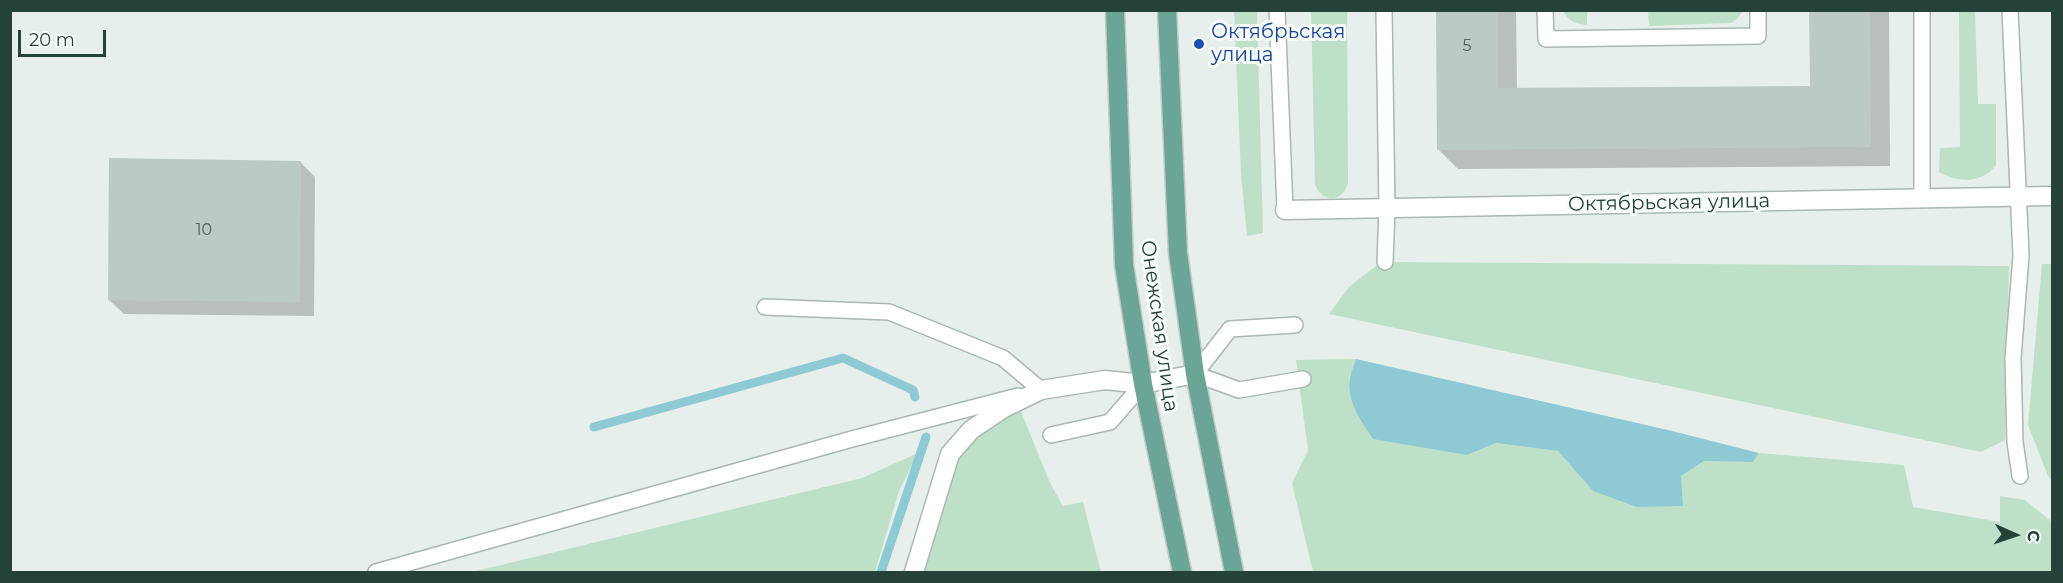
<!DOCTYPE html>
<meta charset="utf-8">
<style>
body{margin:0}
#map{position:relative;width:2063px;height:583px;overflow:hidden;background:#e6efeb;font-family:Montserrat,sans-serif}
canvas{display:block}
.frame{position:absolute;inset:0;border:12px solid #24423a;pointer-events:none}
.north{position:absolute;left:1985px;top:505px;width:60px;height:60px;-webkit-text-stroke:4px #f7fbf9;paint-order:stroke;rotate:93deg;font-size:16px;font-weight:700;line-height:24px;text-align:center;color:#24423a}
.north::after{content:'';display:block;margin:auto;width:21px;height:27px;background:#24423a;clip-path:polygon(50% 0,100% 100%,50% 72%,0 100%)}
.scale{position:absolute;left:18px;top:30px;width:88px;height:27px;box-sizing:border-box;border:3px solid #24423a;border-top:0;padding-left:8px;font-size:18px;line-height:21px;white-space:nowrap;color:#24423a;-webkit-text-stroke:4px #f7fbf9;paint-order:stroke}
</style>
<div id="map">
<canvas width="2063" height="583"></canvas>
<div class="frame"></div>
<div class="north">С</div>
<div class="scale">20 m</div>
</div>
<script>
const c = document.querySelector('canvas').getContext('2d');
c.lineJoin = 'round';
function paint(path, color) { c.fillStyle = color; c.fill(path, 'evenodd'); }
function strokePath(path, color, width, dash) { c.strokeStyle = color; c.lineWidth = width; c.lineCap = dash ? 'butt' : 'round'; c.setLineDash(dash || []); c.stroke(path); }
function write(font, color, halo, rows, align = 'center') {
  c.font = font + ' Montserrat,sans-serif'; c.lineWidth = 6; c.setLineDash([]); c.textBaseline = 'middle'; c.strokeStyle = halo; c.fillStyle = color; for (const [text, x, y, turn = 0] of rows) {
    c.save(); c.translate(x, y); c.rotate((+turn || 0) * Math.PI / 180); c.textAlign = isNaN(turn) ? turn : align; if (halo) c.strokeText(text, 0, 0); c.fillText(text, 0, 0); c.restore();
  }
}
paint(new Path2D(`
 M1234,11H1257L1263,233L1247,236L1241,174Z
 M1311,11H1347L1348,183C1343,203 1321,203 1315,184Z
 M1563,11H1587V25C1575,24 1569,21 1563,11Z
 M1641,11V10L1743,11L1737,19L1731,23L1649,26L1648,11Z
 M1959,11H1975L1978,104H1996V165C1981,184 1959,183 1939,172L1940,148L1960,147Z
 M1381,262L2009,266L2005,440L1981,452L1329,314L1349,287Z
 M2042,264H2052V480L2048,476L2028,425Z
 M1356,359L1349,379L1467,455L1496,443L1558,451L1593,491L1681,476L1704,461L1753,462L1759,453L1904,465L1913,507L2000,522V496L2025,500L2052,522V572H1313L1292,483L1308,450L1296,360Z
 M1020,409L1050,483L1063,506L1083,502L1101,572H922L961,447L991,422Z
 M918,453L899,491L875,572H472L862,478Z`), '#bfe0c8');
paint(new Path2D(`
 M1356,359L1668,430L1759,453L1753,462L1704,461L1681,476L1683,506L1637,507L1593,491L1558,451L1496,443L1467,455L1373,439C1361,421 1346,400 1350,378C1351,372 1354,365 1356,359Z`), '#8ec9d4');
paint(new Path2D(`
 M1437,10H1516L1517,89L1811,88V10H1889L1890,166L1458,169L1438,149Z
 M300,162L315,177L314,316L124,314L109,300Z`), '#0003');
strokePath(new Path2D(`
 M594,427L843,358L913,390L915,397
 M881,572L926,437`), '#8ec9d4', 9);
paint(new Path2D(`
 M1436,10H1498V88L1810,86L1809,10H1870L1871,147L1437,150Z
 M109,158L301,161L300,302L108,300Z`), '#bbcac4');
const lane = new Path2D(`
 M1277,10L1285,210
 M1384,10L1387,209L1385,262
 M1545,10L1546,39L1758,36V10
 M1922,10V197
 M2010,10L2021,255L2013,358L2015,442L2020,476
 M765,307L889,312L1003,358L1041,390
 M1295,325L1230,329L1195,374L1239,390L1303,379
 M1051,435L1110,422L1143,384
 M376,572L852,439L1018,396`);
const street = new Path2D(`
 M1285,210L2052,196
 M914,572L950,454L971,430L1004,408L1041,390L1105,380L1143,384L1195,374`);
const primary = new Path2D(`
 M1115,10L1124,265L1143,384L1182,572
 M1167,10L1178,253L1195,374L1234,572`);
strokePath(lane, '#a8b8b2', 18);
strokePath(street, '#a8b8b2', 21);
strokePath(primary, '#c2cac8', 21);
strokePath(lane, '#fff', 15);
strokePath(street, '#fff', 18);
strokePath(primary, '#6aa596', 18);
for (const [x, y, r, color] of [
 [1199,44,6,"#1a4fb4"]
]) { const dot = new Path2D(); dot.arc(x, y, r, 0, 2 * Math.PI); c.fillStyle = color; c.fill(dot); strokePath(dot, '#f7fbf9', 2); }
write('16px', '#4a645c', null, [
 ["5",1467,46],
 ["10",204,230]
]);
write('20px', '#164399', '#f7fbf9', [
 ["Октябрьская",1211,32],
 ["улица",1211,55]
], 'left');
write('20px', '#24423a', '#f7fbf9', [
 ["Октябрьская улица",1669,203,-1],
 ["Онежская улица",1159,326,82]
]);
</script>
